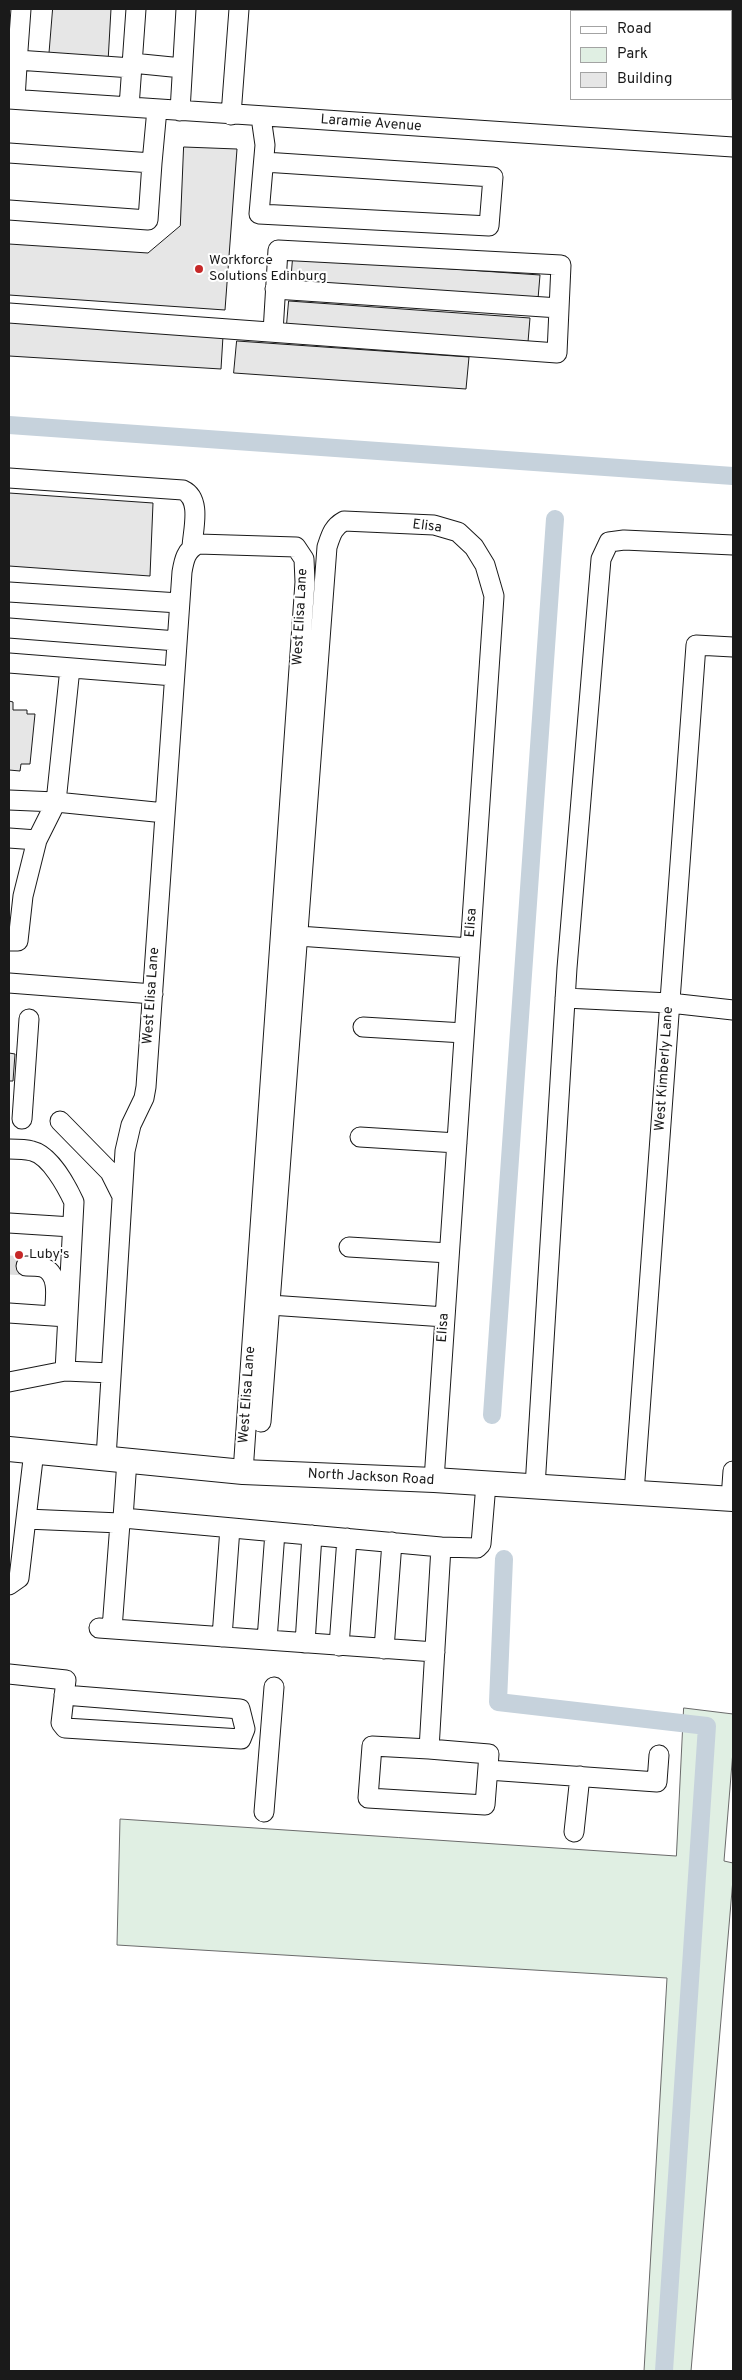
<!DOCTYPE html>
<style>
body{margin:0}
#map{position:relative;width:742px;height:2380px;overflow:hidden;background:#fff;font-family:Overpass,sans-serif}
canvas{display:block}
.frame{position:absolute;inset:0;border:10px solid #1a1a1a;pointer-events:none}
.legend{position:absolute;left:570px;top:10px;width:162px;height:90px;box-sizing:border-box;background:#fff;border:1px solid #a3a3a3;margin:0;padding:6px 9px;list-style:none;font-size:15px;color:#1a1a1a}
.legend li{display:flex;align-items:center;gap:10px;height:25px}
.legend b{width:25px;border:1px solid #a3a3a3}
</style>
<div id="map">
<canvas width="742" height="2380"></canvas>
<div class="frame"></div>
<ul class="legend">
<li><b style="height:6px;background:#fff"></b>Road</li>
<li><b style="height:14px;background:#e0efe3"></b>Park</li>
<li><b style="height:14px;background:#e6e6e6"></b>Building</li>
</ul>
</div>
<script>
const c = document.querySelector('canvas').getContext('2d');
c.lineJoin = 'round';
function paint(path, color) { c.fillStyle = color; c.fill(path, 'evenodd'); }
function strokePath(path, color, width, dash) { c.strokeStyle = color; c.lineWidth = width; c.lineCap = dash ? 'butt' : 'round'; c.setLineDash(dash || []); c.stroke(path); }
function write(font, color, halo, rows, align = 'center') {
  c.font = font + ' Overpass,sans-serif'; c.lineWidth = 4; c.setLineDash([]); c.textBaseline = 'middle'; c.strokeStyle = halo; c.fillStyle = color; for (const [text, x, y, turn = 0] of rows) {
    c.save(); c.translate(x, y); c.rotate((+turn || 0) * Math.PI / 180); c.textAlign = isNaN(turn) ? turn : align; if (halo) c.strokeText(text, 0, 0); c.fillText(text, 0, 0); c.restore();
  }
}
const green = new Path2D(`
 M684,1708L733,1714V1751L724,1861L733,1863V1879L691,2371H644L667,1978L117,1945L120,1819L676,1856Z`);
paint(green, '#e0efe3');
strokePath(green, '#6a6a6a', 1);
strokePath(new Path2D(`
 M9,425L733,476
 M492,1415L555,519
 M504,1559L498,1702L707,1726L664,2371`), '#c6d2dc', 18);
const building = new Path2D(`
 M53,9H111L108,62L49,58Z
 M184,147L237,149L225,310L9,295V244L148,253L180,226Z
 M293,258L540,275L538,299L291,282Z
 M289,301L530,318L528,342L287,324Z
 M9,322L223,336L221,369L9,356Z
 M237,341L469,357L466,389L234,373Z
 M9,493L153,503L150,576L9,566Z
 M9,701L13,702V710H27V714H35L30,764H21L20,771L9,770Z
 M9,1053L15,1054L13,1081H9Z`);
paint(building, '#e6e6e6');
strokePath(building, '#1a1a1a', 1);
strokePath(new Path2D(`
 M9,1265L26,1266`), '#ddd', 19, [19, 9]);
const minor = new Path2D(`
 M9,49L18,50L15,99
 M18,50L21,9
 M17,60L132,68
 M132,63L182,68
 M9,99L733,147
 M129,107L136,9
 M180,111L186,9
 M231,115L239,9
 M261,117L265,145L259,214L489,226L493,177L264,162
 M9,153L152,163L157,109
 M9,210L148,220L152,163
 M275,289L559,308
 M9,313L557,353L561,265L278,250L273,332
 M9,478L183,490C202,499 193,529 192,547
 M9,592L179,603
 M9,628L177,641
 M9,663L174,676
 M9,800L56,802L165,813
 M9,838L37,840
 M298,936L470,948
 M9,941H18L23,896L37,840L56,802L70,668
 M9,983L153,994
 M565,998L670,1003L733,1010
 M363,1027L464,1033
 M22,1119L29,1019
 M60,1121L110,1172L122,1196
 M360,1137L457,1143
 M9,1149C16,1149 25,1149 32,1151C50,1155 67,1187 74,1202L65,1371
 M9,1223L72,1227
 M349,1247L449,1253
 M26,1266C31,1266 38,1266 42,1267C61,1273 55,1301 54,1316
 M270,1305L445,1317
 M9,1313L67,1317
 M9,1382L65,1371L111,1373
 M261,1422L327,547C331,535 333,527 344,521L434,525L458,532L474,547L485,565L494,596L434,1480
 M106,1458L125,1151L131,1125L144,1098L146,1087L182,572C184,560 186,550 198,544L296,547L304,559L305,582L243,1472
 M535,1487L567,968L601,559L609,542L624,540L733,545
 M634,1493L696,645L733,647
 M731,1499L733,1471
 M123,1518L441,1547L429,1749L489,1754L485,1805L368,1798L372,1746L429,1749
 M26,1519L120,1523L123,1518L127,1460
 M441,1547L477,1548L481,1544L486,1484
 M9,1585L19,1578L34,1451
 M99,1628L435,1652
 M112,1629L120,1523
 M222,1637L230,1528
 M267,1640L275,1532
 M305,1643L312,1535
 M339,1646L347,1538
 M384,1649L392,1542
 M9,1674L66,1680L61,1723L65,1728L241,1739L245,1729L240,1709L64,1695
 M488,1770L657,1782L659,1755
 M264,1812L274,1687
 M574,1832L580,1776`);
const major = new Path2D(`
 M9,1449L243,1472L434,1480L733,1499`);
strokePath(minor, '#1a1a1a', 21);
strokePath(major, '#1a1a1a', 26);
strokePath(minor, '#fff', 19);
strokePath(major, '#fff', 24);
for (const [x, y, r, color] of [
 [199,269,5,"#c62828"],
 [19,1255,5,"#c62828"]
]) { const dot = new Path2D(); dot.arc(x, y, r, 0, 2 * Math.PI); c.fillStyle = color; c.fill(dot); strokePath(dot, '#fff', 2); }
write('14px', '#1a1a1a', '#fff', [
 ["Laramie Avenue",371,124,4],
 ["Elisa",427,527,7],
 ["West Elisa Lane",301,617,-87],
 ["Elisa",472,923,-86],
 ["West Elisa Lane",152,996,-86],
 ["West Kimberly Lane",665,1069,-86],
 ["Elisa",444,1328,-86],
 ["West Elisa Lane",248,1395,-86],
 ["North Jackson Road",371,1478,3]
]);
write('14px', '#1a1a1a', '#fff', [
 ["Workforce",209,261],
 ["Solutions Edinburg",209,277],
 ["Luby's",29,1255]
], 'left');
</script>
